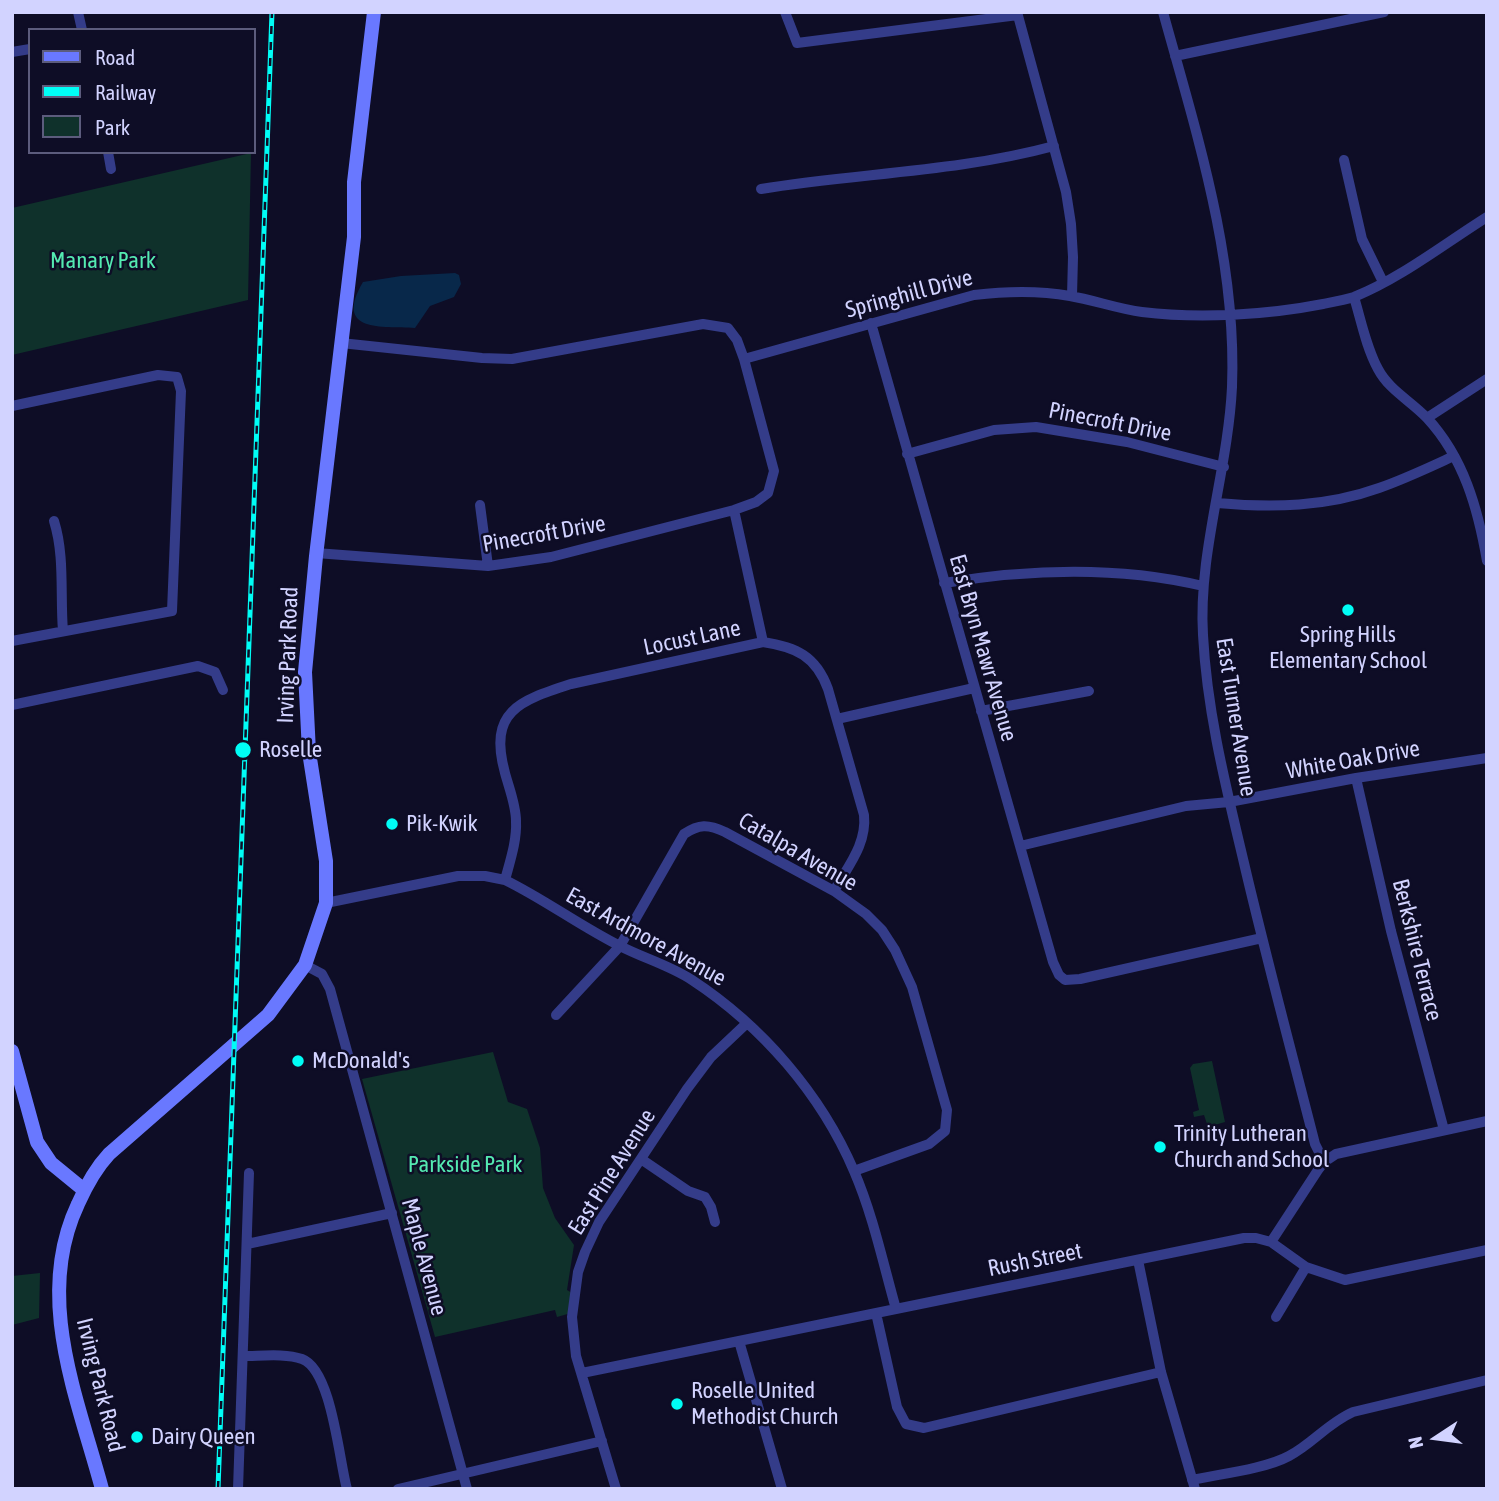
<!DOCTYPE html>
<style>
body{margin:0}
#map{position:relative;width:1499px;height:1501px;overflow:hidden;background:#0e0d26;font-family:"Asap Condensed",sans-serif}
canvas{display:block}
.frame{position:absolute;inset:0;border:14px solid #d2d3ff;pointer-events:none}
.legend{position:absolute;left:28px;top:28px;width:228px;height:126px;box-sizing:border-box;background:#0e0d26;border:2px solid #5c5c7d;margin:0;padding:9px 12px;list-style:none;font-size:21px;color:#d2d3ff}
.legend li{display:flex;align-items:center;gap:14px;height:35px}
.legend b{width:35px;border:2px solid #5c5c7d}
.north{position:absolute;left:1401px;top:1403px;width:70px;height:70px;-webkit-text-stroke:5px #0e0d26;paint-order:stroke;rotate:257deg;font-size:19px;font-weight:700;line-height:28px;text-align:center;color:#d2d3ff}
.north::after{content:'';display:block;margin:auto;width:24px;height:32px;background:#d2d3ff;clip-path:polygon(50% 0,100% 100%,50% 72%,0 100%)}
</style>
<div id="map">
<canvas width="1499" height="1501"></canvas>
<div class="frame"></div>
<ul class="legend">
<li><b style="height:9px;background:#6978ff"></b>Road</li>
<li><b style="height:9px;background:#00fdf6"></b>Railway</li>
<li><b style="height:19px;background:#0f312b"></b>Park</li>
</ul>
<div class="north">N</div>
</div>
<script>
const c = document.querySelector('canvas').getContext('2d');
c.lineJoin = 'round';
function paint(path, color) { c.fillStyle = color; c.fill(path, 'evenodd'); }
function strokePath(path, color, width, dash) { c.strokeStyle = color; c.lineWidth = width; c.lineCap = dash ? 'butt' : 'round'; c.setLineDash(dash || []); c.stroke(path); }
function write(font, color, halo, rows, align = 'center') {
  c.font = font + ' "Asap Condensed",sans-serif'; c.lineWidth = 5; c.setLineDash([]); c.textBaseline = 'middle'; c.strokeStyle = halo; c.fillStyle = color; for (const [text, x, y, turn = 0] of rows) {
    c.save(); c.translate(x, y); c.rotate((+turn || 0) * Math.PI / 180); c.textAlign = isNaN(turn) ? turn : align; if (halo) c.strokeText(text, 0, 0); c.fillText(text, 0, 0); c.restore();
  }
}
paint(new Path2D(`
 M251,153L248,300L12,355V208Z
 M493,1052L508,1102L527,1109L540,1148L543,1188L555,1218L574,1245L567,1290L572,1293L571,1313L557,1317L555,1310L435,1337L362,1079Z
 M1212,1061L1225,1122L1208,1127L1204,1115L1194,1117L1193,1112L1199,1110L1190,1068L1193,1064Z
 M40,1273L39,1318L12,1325V1276Z`), '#0f312b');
paint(new Path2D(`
 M455,273L459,275L461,284L454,297L430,306L415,328C382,326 333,333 363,282L401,276Z`), '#08284a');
strokePath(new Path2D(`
 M78,12L82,30
 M785,12L797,43L1018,15
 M1017,12L1066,192L1071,224L1073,257L1072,296
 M1163,12C1197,135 1237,259 1232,387C1228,470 1198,553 1203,635C1207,712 1226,787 1244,863C1266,957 1291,1050 1315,1144L1324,1162
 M12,52L30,49
 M1175,56L1384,12
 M108,152L111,169
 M1344,160L1362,239L1383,282
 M761,189C859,173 958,172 1054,146
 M1354,297C1361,320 1366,347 1378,369C1389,390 1411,401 1427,418C1464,458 1478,509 1487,561
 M871,323L1053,962L1059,975L1065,980L1080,979L1262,938
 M744,359L974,295C1007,291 1037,290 1070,296C1094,300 1118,309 1142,312C1199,319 1267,315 1323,304C1333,302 1344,300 1354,297C1401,278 1444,244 1487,217
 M12,406L158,375L177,377L181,391L172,611L12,641
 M1427,418L1487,379
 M907,454L994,430L1036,427L1127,442L1224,467
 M1217,503C1273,508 1326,507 1379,488C1405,479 1430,467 1454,456
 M480,505L488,566
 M734,510L763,642
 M54,521C65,556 60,595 63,631
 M316,553L488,566L551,557L734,510L756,502L768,493L774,471L744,359L737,340L728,328L703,324L512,359L482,358L341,343
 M944,583C1029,569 1119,566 1203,586
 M12,705L198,666L215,672L223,690
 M981,711L1089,691
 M837,719L974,688
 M1356,778L1391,931L1444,1130
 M1020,846L1186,806L1229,802L1356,778L1487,758
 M505,880C510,861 517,841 516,821C516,805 509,788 505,773C488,711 519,701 571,684L763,642C796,647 816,656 828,689L864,815C867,844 848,866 834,891
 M326,903L458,876H485L505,880C544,899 580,926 620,946C643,958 669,965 692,980C762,1026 821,1094 854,1171C873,1215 883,1263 896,1309
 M305,965L322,974L330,989L467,1489
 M556,1015L620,946L684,834C699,824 708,824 725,832L834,891L866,914L882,930L895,950L912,987L947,1110L945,1131L929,1144L854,1171
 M641,1159L688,1191L705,1197L711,1207L715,1222
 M1271,1242L1318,1170L1324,1162L1336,1154L1487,1121
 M247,1244L392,1213
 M1138,1260L1161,1372L1195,1489
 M876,1313L897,1407L906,1424L924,1428L1161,1372
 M1276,1317L1306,1267
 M739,1341L782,1489
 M243,1356C261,1356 285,1353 302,1359C332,1370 339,1461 347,1489
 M582,1373L1244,1238H1256L1271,1242L1306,1267L1345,1280L1487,1250
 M1192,1480C1220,1474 1265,1469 1289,1456C1312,1444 1328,1423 1353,1412L1487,1380
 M238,1489L249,1173
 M398,1489L602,1441
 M616,1489L576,1356L572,1317L578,1272L585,1252L599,1222L687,1089L711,1057L747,1023`), '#343c89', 10);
strokePath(new Path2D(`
 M12,1051L37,1142L51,1163L84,1190
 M102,1489C77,1396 34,1297 78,1204C86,1186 95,1169 109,1154L268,1015L305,965L326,903V861L309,752L305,672L316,556L354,237V182L374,12`), '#6978ff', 14);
const rail = new Path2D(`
 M218,1489L272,12`);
strokePath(rail, '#00fdf6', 5);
strokePath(rail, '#0e0d26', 2.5, [8]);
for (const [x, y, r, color] of [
 [1348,610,7,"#00fdf6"],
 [243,750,9,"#00fdf6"],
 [392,824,7,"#00fdf6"],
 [298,1061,7,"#00fdf6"],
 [1160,1147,7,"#00fdf6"],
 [677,1404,7,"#00fdf6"],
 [137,1437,7,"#00fdf6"]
]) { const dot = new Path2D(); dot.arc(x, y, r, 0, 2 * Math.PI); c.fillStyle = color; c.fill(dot); strokePath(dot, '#0e0d26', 2.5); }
write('23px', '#54e9b1', '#0e0d26', [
 ["Manary Park",103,261],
 ["Parkside Park",465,1165]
]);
write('23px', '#d2d3ff', '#0e0d26', [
 ["Springhill Drive",909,294,-15],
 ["Pinecroft Drive",1110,422,11],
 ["Pinecroft Drive",544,534,-10],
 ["Locust Lane",692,638,-12],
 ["East Bryn Mawr Avenue",983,648,74],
 ["Irving Park Road",288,655,-88],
 ["East Turner Avenue",1236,717,81],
 ["White Oak Drive",1353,760,-10],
 ["Catalpa Avenue",798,852,30],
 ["East Ardmore Avenue",646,937,29],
 ["Berkshire Terrace",1417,950,76],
 ["East Pine Avenue",612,1172,-58],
 ["Maple Avenue",424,1257,75],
 ["Rush Street",1035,1260,-11],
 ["Irving Park Road",100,1385,76]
]);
write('23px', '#d2d3ff', '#0e0d26', [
 ["Spring Hills",1348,635,"center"],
 ["Elementary School",1348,661,"center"],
 ["Roselle",259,750],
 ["Pik-Kwik",406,824],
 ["McDonald's",312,1061],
 ["Trinity Lutheran",1174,1134],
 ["Church and School",1174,1160],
 ["Roselle United",691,1391],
 ["Methodist Church",691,1417],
 ["Dairy Queen",151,1437]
], 'left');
</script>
